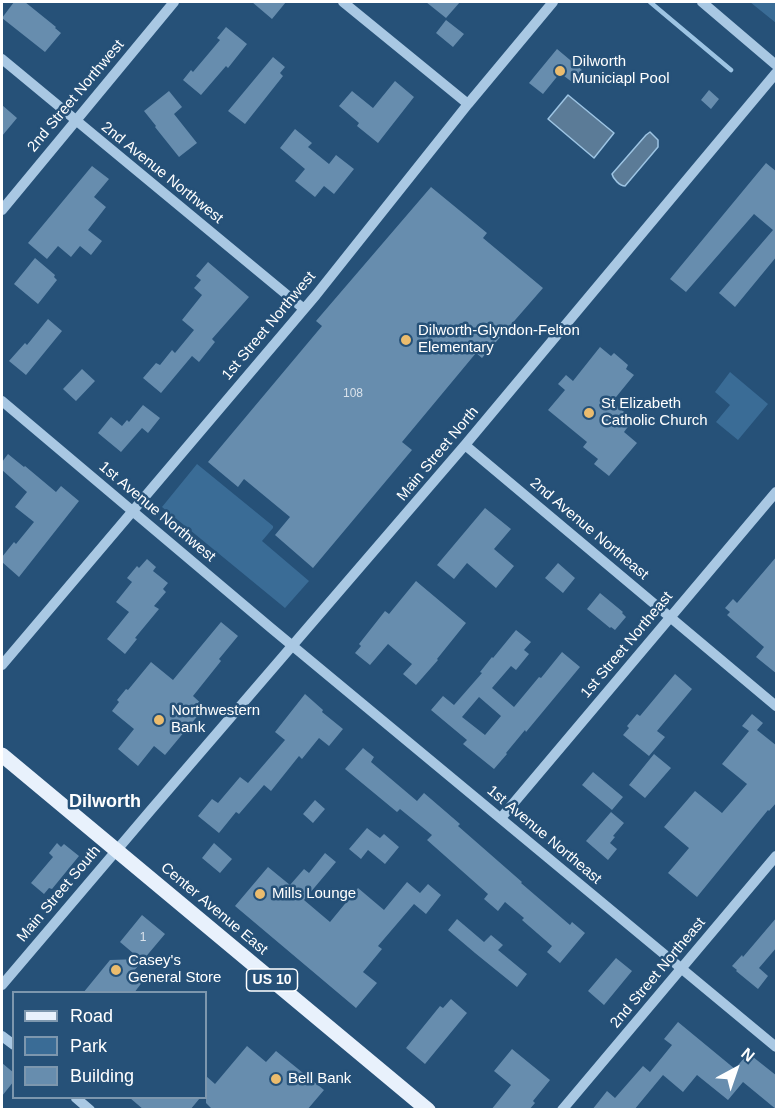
<!DOCTYPE html>
<style>
body{margin:0}
#map{position:relative;width:778px;height:1111px;overflow:hidden;background:#265178;font-family:Arial,sans-serif}
canvas{display:block}
.frame{position:absolute;inset:0;border:3px solid #fff;pointer-events:none}
.legend{position:absolute;left:12px;top:991px;width:195px;height:108px;box-sizing:border-box;background:#265178;border:2px solid #7d97ae;margin:0;padding:8px 10px;list-style:none;font-size:18px;color:#fff}
.legend li{display:flex;align-items:center;gap:12px;height:30px}
.legend b{width:30px;border:2px solid #7d97ae}
.north{position:absolute;left:706px;top:1039px;width:60px;height:60px;-webkit-text-stroke:4px #265178;paint-order:stroke;rotate:40deg;font-size:16px;font-weight:700;line-height:24px;text-align:center;color:#fff}
.north::after{content:'';display:block;margin:auto;width:21px;height:27px;background:#fff;clip-path:polygon(50% 0,100% 100%,50% 72%,0 100%)}
</style>
<div id="map">
<canvas width="778" height="1111"></canvas>
<div class="frame"></div>
<ul class="legend">
<li><b style="height:8px;background:#e8f1fc"></b>Road</li>
<li><b style="height:16px;background:#3a6c96"></b>Park</li>
<li><b style="height:16px;background:#678dae"></b>Building</li>
</ul>
<div class="north">N</div>
</div>
<script>
const c = document.querySelector('canvas').getContext('2d');
c.lineJoin = 'round';
function paint(path, color) { c.fillStyle = color; c.fill(path, 'evenodd'); }
function strokePath(path, color, width, dash) { c.strokeStyle = color; c.lineWidth = width; c.lineCap = dash ? 'butt' : 'round'; c.setLineDash(dash || []); c.stroke(path); }
function write(font, color, halo, rows, align = 'center') {
  c.font = font + ' Arial,sans-serif'; c.lineWidth = 5; c.setLineDash([]); c.textBaseline = 'middle'; c.strokeStyle = halo; c.fillStyle = color; for (const [text, x, y, turn = 0] of rows) {
    c.save(); c.translate(x, y); c.rotate((+turn || 0) * Math.PI / 180); c.textAlign = isNaN(turn) ? turn : align; if (halo) c.strokeText(text, 0, 0); c.fillText(text, 0, 0); c.restore();
  }
}
paint(new Path2D(`
 M750,2H776V23Z
 M730,372L768,404L738,440L716,422L730,405L715,392Z
 M197,464L273,526V528L262,541L309,581L285,608L162,507Z`), '#3a6c96');
const water = new Path2D(`
 M568,95L614,133L594,158L548,119Z
 M650,132L658,140V147L625,186C620,186 613,179 612,174L646,135Z`);
paint(water, '#5b7b97');
strokePath(water, '#9dc4e3', 1.5);
strokePath(new Path2D(`
 M650,2L731,70`), '#9dc4e3', 4.5);
paint(new Path2D(`
 M14,2H25L56,27L55,28L61,33L45,52L2,18Z
 M252,2H286L272,19Z
 M426,2H460L446,18Z
 M446,20L464,34L453,47L436,33Z
 M226,27L247,44L228,68L226,66L201,95L183,80L191,70L193,72L220,40L217,38Z
 M557,49L582,70L572,82L560,73L543,94L529,83Z
 M273,57L285,67L280,73L283,76L245,124L228,111Z
 M395,81L414,97L378,143L357,126L359,123L339,106L352,91L373,108Z
 M709,90L719,99L711,109L701,100Z
 M169,91L182,107L174,114L197,143L179,157L155,127L156,126L144,111Z
 M2,105L17,118L2,136Z
 M295,129L312,143L308,147L329,164L336,155L354,169L334,194L324,186L315,197L295,181L305,169L280,148Z
 M766,163L777,172V256L735,307L719,293L773,230L754,214L686,292L670,279Z
 M92,166L109,179L94,197L106,207L88,230L102,241L91,255L80,246L71,257L58,246L47,259L28,243Z
 M431,187L487,233L483,238L543,288L482,358L476,353L402,442L412,450L313,568L275,535L290,517L244,479L238,487L208,462L322,326L316,321Z
 M35,258L55,275L54,277L57,280L38,304L14,284Z
 M208,262L249,297L212,339L215,342L199,362L192,356L161,393L143,378L156,363L160,365L172,350L175,353L194,330L182,320L202,295L194,288L201,280L196,276Z
 M48,319L62,331L26,375L9,361L25,343L27,345Z
 M600,347L611,356L614,353L628,365L626,369L634,375L612,402L629,416L626,420L630,424L624,432L637,443L609,476L594,464L598,459L583,447L587,442L548,410L565,390L558,384L566,375L573,381Z
 M82,369L95,381L76,401L63,389Z
 M143,405L160,418L148,433L142,428L121,452L98,433L111,417L122,426L127,420L129,422Z
 M8,454L24,467L25,466L56,492L61,486L79,501L19,577L2,562V557L14,542L16,544L34,522L15,507L27,492L2,470V462Z
 M485,508L511,529L494,549L514,566L496,588L467,563L454,579L437,565Z
 M777,556V674L756,657L764,647L727,615L730,612L725,608L733,599L737,603Z
 M147,559L156,567L153,571L168,583L163,589L166,592L154,606L159,609L135,638L137,639L125,654L107,639L129,612L116,602L132,582L127,578L137,566L139,568Z
 M558,563L575,578L563,593L545,578Z
 M416,581L466,623L437,659L438,660L416,685L403,674L412,664L388,644L370,665L355,653L361,646L359,644L385,611L389,614Z
 M600,593L623,612L622,613L626,617L615,630L611,627L610,628L587,609Z
 M221,622L238,636L219,659L221,661L193,696L205,707L165,755L154,746L138,766L118,749L134,729L112,711L119,702L117,700L126,689L128,690L151,662L173,680Z
 M516,630L531,642L524,650L529,654L516,670L511,666L492,688L514,707L539,677L541,678L562,652L580,667L526,732L525,730L506,753L507,754L494,769L463,744L467,740L431,710L443,696L454,705L482,673L480,672L492,657L493,658ZM479,697L501,716L485,735L462,717Z
 M675,674L692,689L657,731L665,737L649,756L623,735L629,728L627,726L637,714L640,716Z
 M305,694L323,710L322,712L343,729L329,746L319,738L302,759L299,756L271,791L264,785L239,814L236,812L219,833L198,816L212,799L218,803L240,777L248,783L285,740L275,732Z
 M752,714L763,723L757,730L777,746V802L769,811L768,810L697,897L668,873L689,848L664,827L695,791L722,813L747,784L722,764L749,731L742,726Z
 M363,748L374,757L371,762L417,801L424,793L460,824L458,826L522,882L521,883L570,925L572,922L585,933L560,963L547,952L552,946L522,920L524,918L505,902L498,911L484,899L488,894L427,840L432,835L400,809L397,812L345,769Z
 M654,754L671,768L645,798L629,785Z
 M593,772L623,797L612,810L582,785Z
 M315,800L325,809L313,823L303,814Z
 M611,812L624,823L613,836L615,837L610,843L617,849L608,860L586,841Z
 M367,828L380,838L384,834L399,847L385,864L368,850L361,859L349,849Z
 M57,843L61,847L64,844L79,856L52,889L49,888L44,894L31,883L53,857L49,853Z
 M214,843L232,859L220,873L202,858Z
 M325,853L336,862L304,900L330,922L358,888L384,910L407,882L420,893L428,884L441,895L426,914L414,904L378,946L382,949L363,972L377,983L356,1008L235,906L268,867L290,885L304,869L309,873Z
 M142,915L165,934L133,972L143,981L134,993H83L110,960L140,959L120,942Z
 M777,917V947L759,968L768,976L758,989L736,971L737,970L732,966L742,955L743,957Z
 M457,919L484,942L491,935L503,945L498,950L527,974L517,987L475,953L448,930Z
 M616,958L632,971L604,1005L588,991Z
 M451,999L467,1013L425,1064L406,1048L440,1006L443,1008Z
 M678,1022L735,1069L748,1053L777,1076V1110L743,1082L728,1100L697,1075L683,1092L663,1075L634,1110H592L607,1091L615,1098L643,1066L650,1072L672,1045L664,1039Z
 M247,1046L266,1062L276,1051L324,1090L307,1110H213L206,1103V1076L215,1084Z
 M512,1049L550,1080L533,1101L535,1103L529,1110H491L511,1085L494,1071Z
 M2,1063L14,1073V1081L2,1096Z
 M130,1098H200L190,1110H144Z`), '#678dae');
strokePath(new Path2D(`
 M343,2L468,104
 M702,2L776,65
 M2,59L304,309
 M2,210L174,2
 M2,401L271,628L776,1047
 M465,445L776,706
 M2,665L316,295L468,104L553,2
 M501,818L776,492
 M2,985L150,811L465,445L776,73
 M2,1036L14,1045
 M76,1098L90,1110
 M562,1110L776,856`), '#a9c8e3', 10);
strokePath(new Path2D(`
 M2,755L428,1110`), '#e8f1fc', 15);
for (const [x, y, r, color] of [
 [560,71,6,"#ebbc6e"],
 [406,340,6,"#ebbc6e"],
 [589,413,6,"#ebbc6e"],
 [159,720,6,"#ebbc6e"],
 [260,894,6,"#ebbc6e"],
 [116,970,6,"#ebbc6e"],
 [276,1079,6,"#ebbc6e"]
]) { const dot = new Path2D(); dot.arc(x, y, r, 0, 2 * Math.PI); c.fillStyle = color; c.fill(dot); strokePath(dot, '#265178', 2); }
write('12px', '#d9e2eb', null, [
 ["108",353,394],
 ["1",143,938]
]);
for (const [x, y, w] of [
 [272,980,51]
]) { const box = new Path2D(); box.roundRect(x - w / 2, y - 11, w, 22, 4.5); c.fillStyle = '#265178'; c.fill(box); strokePath(box, '#fff', 1.5); }
write('bold 14px', '#fff', null, [
 ["US 10",272,980]
]);
write('15px', '#fff', '#265178', [
 ["Dilworth",572,62],
 ["Municiapl Pool",572,79],
 ["Dilworth-Glyndon-Felton",418,331],
 ["Elementary",418,348],
 ["St Elizabeth",601,404],
 ["Catholic Church",601,421],
 ["Northwestern",171,711],
 ["Bank",171,728],
 ["Mills Lounge",272,894],
 ["Casey's",128,961],
 ["General Store",128,978],
 ["Bell Bank",288,1079]
], 'left');
write('15px', '#fff', '#265178', [
 ["2nd Street Northwest",76,96,-50],
 ["2nd Avenue Northwest",162,173,39],
 ["1st Street Northwest",269,326,-50],
 ["Main Street North",438,454,-50],
 ["1st Avenue Northwest",157,512,40],
 ["2nd Avenue Northeast",589,529,40],
 ["1st Street Northeast",627,645,-50],
 ["1st Avenue Northeast",544,835,40],
 ["Main Street South",59,894,-50],
 ["Center Avenue East",214,909,40],
 ["2nd Street Northeast",658,973,-50]
]);
write('bold 18px', '#fff', '#265178', [
 ["Dilworth",105,802]
]);
</script>
